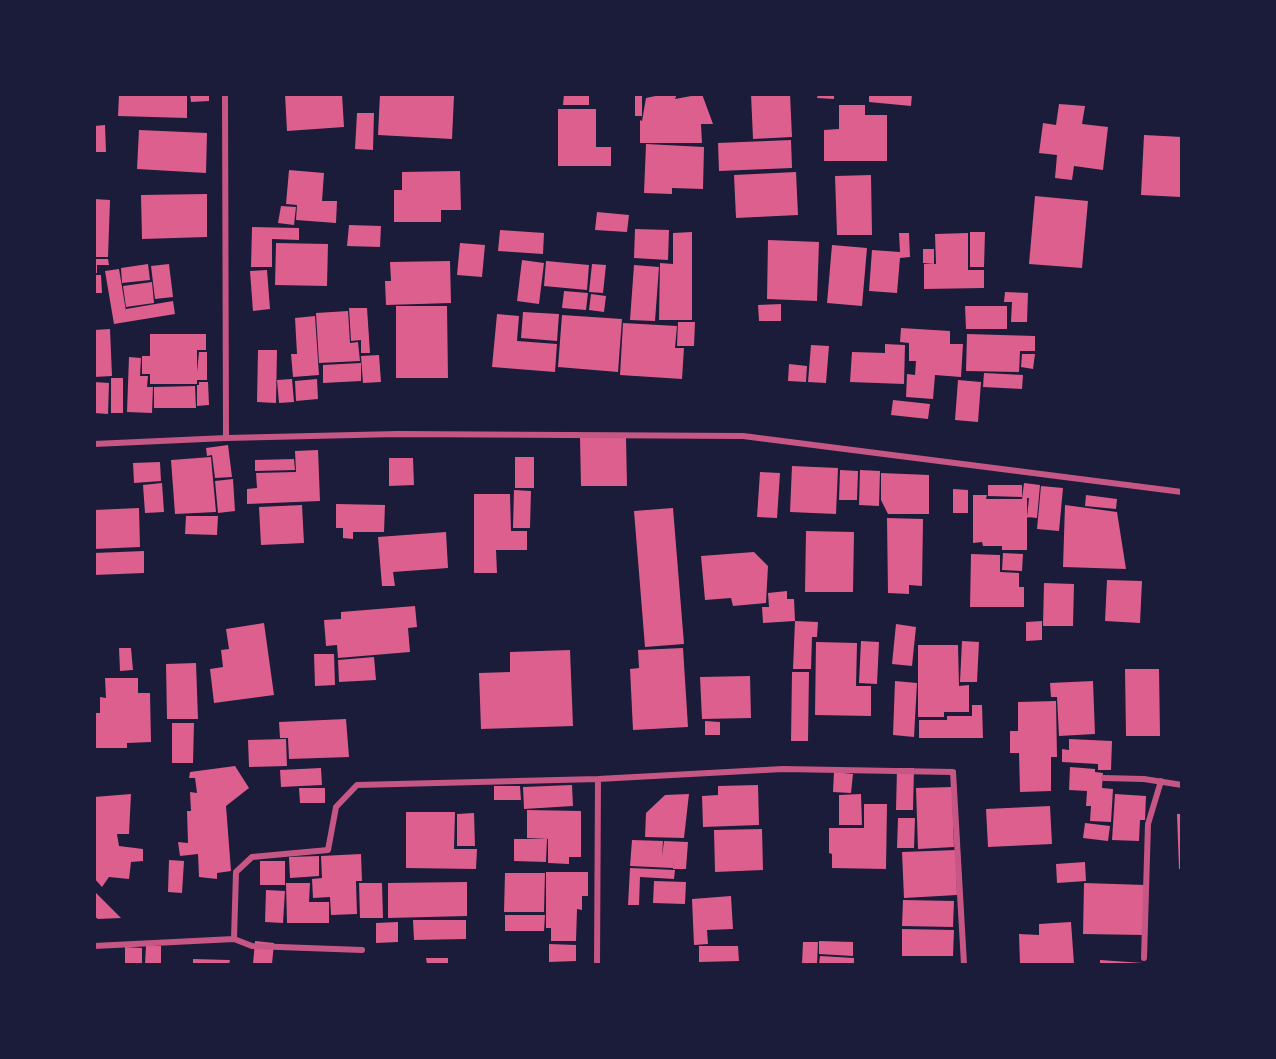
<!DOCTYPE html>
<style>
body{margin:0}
#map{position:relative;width:1276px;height:1059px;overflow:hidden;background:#1b1b3a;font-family:Barlow,sans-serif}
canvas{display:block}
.frame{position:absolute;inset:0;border:96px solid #1b1b3a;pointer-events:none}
</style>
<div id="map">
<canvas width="1276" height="1059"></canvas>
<div class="frame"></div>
</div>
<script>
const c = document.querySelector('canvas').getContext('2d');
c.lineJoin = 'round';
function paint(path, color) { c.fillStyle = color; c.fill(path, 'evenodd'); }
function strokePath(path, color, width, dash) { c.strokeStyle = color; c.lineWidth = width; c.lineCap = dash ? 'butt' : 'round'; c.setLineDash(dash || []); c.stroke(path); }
paint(new Path2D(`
 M119,94H187V118L118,116Z
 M190,94H209V101L191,102Z
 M285,94H342L344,127L287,131Z
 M380,94L454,96L452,139L378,135Z
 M564,94H589V105H563Z
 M635,94H642V116H635Z
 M665,94H677L675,99L702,94L713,124H701L702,143H640V120L642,121L646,98Z
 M751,94H790L792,137L753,139Z
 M818,94H834V99L817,98Z
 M869,94H912L911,106L869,102Z
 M1059,104L1085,106L1082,124L1108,127L1103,170L1074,166L1072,180L1055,178L1057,155L1039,153L1043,123L1056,125Z
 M839,105H865V115H887V161H824V130L839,129Z
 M558,109H596V147H611V166H558Z
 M357,113H374L373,150L355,149Z
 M105,125L106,152H94V126Z
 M139,130L207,133L206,173L137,169Z
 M1144,135L1182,137L1181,197L1141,195Z
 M791,140L792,168L719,171L718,143Z
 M646,144L704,147L703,189L672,188V194L644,193Z
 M289,170L324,173L322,201H337L336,223L296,220L297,205L286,204Z
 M460,171L461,210H441V222H394V190H402V172Z
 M796,172L798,215L736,218L734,175Z
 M871,175L872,235H837L835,176Z
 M207,194V237L142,239L141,195Z
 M1035,196L1088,201L1082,268L1029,264Z
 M94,199L110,200L108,257H94Z
 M281,206L296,207L294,225L278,223Z
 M597,212L629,215L627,232L595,230Z
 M349,225L381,226L380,247L347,246Z
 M252,227L299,228V240L272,239V267H251Z
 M635,229L669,230L668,260L634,258Z
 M500,230L544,233L543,254L498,251Z
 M692,232V320H659L660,263L673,264V233Z
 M970,232H985L984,267H970Z
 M899,233H909L910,257L900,258L897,293L869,291L872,250L900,252Z
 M968,233V270H984V288L924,289V264H936L935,234Z
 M768,240L819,242L817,301L767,299Z
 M276,243L328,244L327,286L275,285Z
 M460,243L485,245L482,277L457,275Z
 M832,245L867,248L862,306L827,303Z
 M923,249H934V264L923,263Z
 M94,259H108L109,265H97V273H94Z
 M522,260L544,263L539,304L517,301Z
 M450,261L451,303L386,305L385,281H391L390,262Z
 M546,261L589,265L587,290L544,286Z
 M148,264L150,280L122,283L121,268Z
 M169,264L173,297L155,299L151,266Z
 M592,264L606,265L603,293L589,292Z
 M634,265L659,267L655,321L630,320Z
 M119,269L126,311V309L173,301L175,314L114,324L105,271Z
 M267,270L270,309L253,311L250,271Z
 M94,275H101L102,293H94Z
 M152,282L154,303L126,307L123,286Z
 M564,291L588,293L586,310L562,308Z
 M1005,292L1028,293L1027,322H1011L1012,302H1004Z
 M591,294L606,296L604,312L589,310Z
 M781,304V321H759L758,305Z
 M396,306H447L448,378H396Z
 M965,306H1007V329H966Z
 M349,308H367L370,353H361V340L351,341Z
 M348,311L350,343L358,342L360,361L319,363L316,313Z
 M523,312L559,314L557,341L521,338Z
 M497,314L519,316L517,341L557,344L555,372L492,367Z
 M562,315L622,319L618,372L558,367Z
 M315,316L319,375L293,377L291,354H297L295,318Z
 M678,322H695L694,346H677Z
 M623,323L677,326L675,348H684L682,379L620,375Z
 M901,328L950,331V344H963L961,377L935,375L933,399L906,397L907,374L915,375L916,361H909V343L900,342Z
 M110,329L112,376L94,377V330Z
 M150,334H206V350H197V372L199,352H207V380H197V384H150V374H142V356H150Z
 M967,334L1035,336V351H1020L1019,372L966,371Z
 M885,344L905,345L904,384L850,382L852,352L885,353Z
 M811,345L829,346L826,383L808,382Z
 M258,350H277L276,403L257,402Z
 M1022,354H1035L1033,369L1021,367Z
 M379,355L381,382L363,383L361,356Z
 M129,357L141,358L140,376H148L147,387H153L152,413L127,412Z
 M361,363V381L323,383V365Z
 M789,364L807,366L806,382L788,381Z
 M984,373L1023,375L1022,389L983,387Z
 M111,378H123V413H111Z
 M292,379L294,402L279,403L277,380Z
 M317,379L318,399L296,401L295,381Z
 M958,380L981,382L978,422L955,420Z
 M94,382L109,383L108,414L94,413Z
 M199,382H208L209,405L197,406V385H199Z
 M195,386L196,408H154V387Z
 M893,400L930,404L928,419L891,415Z
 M626,437L627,486H581L580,438Z
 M228,445L232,477L215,478L212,455L207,456L206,448Z
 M318,450L320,501L247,504V489L257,488L256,473L296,472L295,451Z
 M211,457L216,512L175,514L171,460Z
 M515,457H534V488H515Z
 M389,458H413L414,485L389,486Z
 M294,459L295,470L255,471V460Z
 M160,462L161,481L134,483L133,463Z
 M792,466L838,468L836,514L790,512Z
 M840,470L858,471L857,500H839Z
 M860,470L880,471L879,506L859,505Z
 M760,472L780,473L777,518L757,517Z
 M881,473L929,475V514H888L881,500Z
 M233,479L235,511L218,513L215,481Z
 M162,483L164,512L145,513L143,485Z
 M1024,483L1040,485L1037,518L1027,517L1029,498H1027V550H1002V546H983L982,542L973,543V495H987L986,499H1022Z
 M988,485H1022V497L988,496Z
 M1041,486L1063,488L1059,531L1037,529Z
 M953,489L968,490V513H953Z
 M514,490L531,491L530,528H513Z
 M474,494H510L511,531H527V550H496L497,573H474Z
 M1086,495L1117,499L1116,509L1085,506Z
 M336,504L385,505L384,532H353V539L343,538V528H336Z
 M302,505L304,543L261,545L259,507Z
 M1065,505L1117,512L1126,569L1063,567Z
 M139,508L140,547L94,549V510Z
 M673,508L684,644L645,647L634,511Z
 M186,516H218L217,535L185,534Z
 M887,518L923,519L922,586L909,585V594L888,593Z
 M806,531L854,532L853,592H805Z
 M446,532L448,568L393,572L395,586H382L378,537Z
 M144,551V573L94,575V553Z
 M754,552L768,566L766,603L733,606L731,598L705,600L701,556Z
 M1003,553L1023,554L1022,571L1002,570Z
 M971,554L1000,555V572L1019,573V587H1024V607H970Z
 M1107,580L1142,581L1140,623L1105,621Z
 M1044,583L1074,584L1073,626H1043Z
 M787,591V599H794L795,621L763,623L762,607H769L768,593Z
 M415,606L417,627L408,628L410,652L338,658L337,645L326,646L324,620L341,619V612Z
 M795,621L818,622L817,637H812L811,669H793Z
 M1042,621V640L1026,641V622Z
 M264,623L274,695L214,703L210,669L223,667L221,650L229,649L226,629Z
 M896,624L916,627L912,666L892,664Z
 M861,641L879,642L877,684L859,683Z
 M962,641L979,642L977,682H960Z
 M816,642L857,643L856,686H871V716L815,715Z
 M918,645H958L959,686L969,685V712H944V717H918Z
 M119,648H131L133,670L120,671Z
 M683,648L688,727L633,730L630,669L639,668L638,650Z
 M570,650L573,726L481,729L479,673L510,672V652Z
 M314,654H334L335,685L315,686Z
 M374,657L376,680L339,682L338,660Z
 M196,663L198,719H167L166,664Z
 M1125,669H1159L1160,736H1126Z
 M792,672H809L808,741H791Z
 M750,676L751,718L702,719L700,677Z
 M105,678H138V693H150L151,742L127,743V748H94V713H100V697L106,698Z
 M895,681L917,683L914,737L893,735Z
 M1093,681L1095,734L1059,736L1057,697H1051L1050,683Z
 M1056,701L1057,757H1051V791L1020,792L1019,753H1010V731H1018V702Z
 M972,705H982L983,738H919V720H947V716H972Z
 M346,719L349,757L289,759L288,738H280L279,722Z
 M705,721L720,722V735H705Z
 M172,723H194L193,763H172Z
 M286,739L287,766L249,767L248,740Z
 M1069,739L1112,741L1111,770H1098V764L1062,762V749L1069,750Z
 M235,766L249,788L226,806L231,871L217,873V879L199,877L198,854L180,856L178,842L188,843L187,811H191L190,792L197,793L195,778H189L190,772Z
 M1070,767L1095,769V772L1103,773L1102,788L1113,789L1111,822L1090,821L1091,806H1086L1087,791L1069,790Z
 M321,768L322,785L281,787L280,770Z
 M897,768H914L913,810H896Z
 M834,772L853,774L851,793L833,792Z
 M572,785L573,806L524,809L523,787Z
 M758,785L759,825L703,827L702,796L718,795V786Z
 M494,786H520L521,800H494Z
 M952,787L954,847L918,849L916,788Z
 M299,788H325V803H300Z
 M131,794L129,834H117L119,846L143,849V861L131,862L129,879L109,877L102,887L94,878V797Z
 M689,794L684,838L645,837L646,813L665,795Z
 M861,794L862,825H839V795Z
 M1115,794L1146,796L1145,820H1140L1139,841L1112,840Z
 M864,804H887L886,869L832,868V854L829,853V828H864Z
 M1050,806L1052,844L988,847L986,809Z
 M527,810L581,811V857H569V864L548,863V839L527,838Z
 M406,812H455L454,849H477L476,869L406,868Z
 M474,813L475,846H457V814Z
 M1177,814H1182V869H1179Z
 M898,818H915L914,848H897Z
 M1085,823L1110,826L1108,841L1083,838Z
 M762,829L763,870L715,872L714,830Z
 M514,839H547L546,862L514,861Z
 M632,840L663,841L662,856L664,841L688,842L686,869H673L674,856L673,868L630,866Z
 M956,850L957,895L904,898L902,852Z
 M361,854L362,881H356L357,914L331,915L330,897L313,898L312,879L322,878L321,856Z
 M319,856V876L290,878L289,857Z
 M169,860L184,861L182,893L168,892Z
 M260,861H285V885H260Z
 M1085,862L1086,881L1057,883L1056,864Z
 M630,868L675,870L674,879L640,877L639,905H628Z
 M546,872H588V896H582V910L577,909L576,941H551V928H546Z
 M505,873H545L544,912H504Z
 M654,881L686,882L685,904L653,903Z
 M467,882V916L388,918V883Z
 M286,883H310L309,902H329V923H287Z
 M359,883H382L383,918H360Z
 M1084,883L1145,885L1144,935L1083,934Z
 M266,890L285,891L283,923L265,922Z
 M94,891L121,918L98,919L94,916Z
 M731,896L733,929L707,930L708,944L694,945L692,899Z
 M903,900L954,901L953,927L902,926Z
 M505,915H545L544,931H505Z
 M413,920H466V939L414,940Z
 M398,922V942L376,943V923Z
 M1071,922L1074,964H1020L1019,934L1039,935V924Z
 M902,929L954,930L953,956H902Z
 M255,941L274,943L272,964H253Z
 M819,941L853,942V956L819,954Z
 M803,942H818L817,964H802Z
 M549,944L576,945V961L549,962Z
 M146,946H161V964H145Z
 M699,946H738L739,961L699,962Z
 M125,947L142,948V964H125Z
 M820,956L854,958V964H819Z
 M426,958H448V964H427Z
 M193,959L230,960L229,964H193Z
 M1100,960L1143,963V964H1100Z`), '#dd5f8e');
strokePath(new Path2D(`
 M225,94L226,438
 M94,444L226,438L397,434L743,436L1182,492
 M1104,778L1144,779L1182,785
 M234,939L252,946L362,950
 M94,946L234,939L236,872L252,857L328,850L336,807L357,785L598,779L783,769L953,772L964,964
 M1144,958L1148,824L1161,781
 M597,964L598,779`), '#c65784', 6);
</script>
